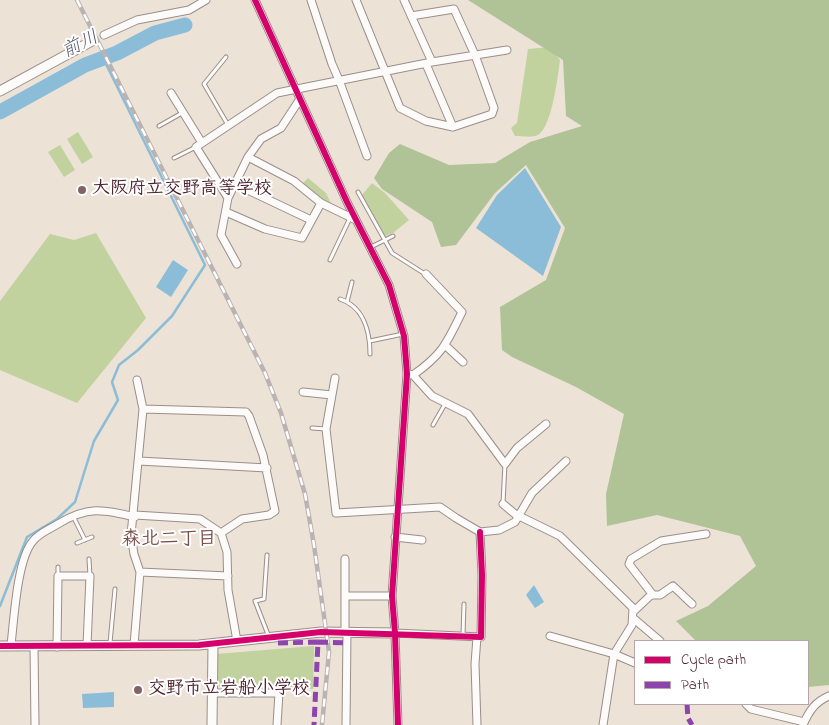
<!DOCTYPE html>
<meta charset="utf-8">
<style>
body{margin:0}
#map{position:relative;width:829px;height:725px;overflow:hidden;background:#ede2d6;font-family:"Indie Flower",sans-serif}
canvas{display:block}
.legend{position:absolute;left:634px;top:640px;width:175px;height:65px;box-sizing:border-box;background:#fff;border:1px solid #b7a5aa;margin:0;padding:6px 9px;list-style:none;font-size:15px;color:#4a1f2b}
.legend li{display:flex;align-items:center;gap:10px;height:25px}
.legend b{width:25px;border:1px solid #b7a5aa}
</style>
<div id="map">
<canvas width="829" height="725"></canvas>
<ul class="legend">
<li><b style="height:6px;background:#d6006c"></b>Cycle path</li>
<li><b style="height:6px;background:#8e44ad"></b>Path</li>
</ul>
</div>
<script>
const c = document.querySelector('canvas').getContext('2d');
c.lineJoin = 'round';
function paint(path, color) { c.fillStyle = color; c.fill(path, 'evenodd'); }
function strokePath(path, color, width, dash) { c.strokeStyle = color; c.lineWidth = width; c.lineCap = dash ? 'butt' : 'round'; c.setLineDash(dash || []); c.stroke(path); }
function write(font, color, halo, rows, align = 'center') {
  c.font = font + ' "Indie Flower","Klee One",sans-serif'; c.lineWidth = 4; c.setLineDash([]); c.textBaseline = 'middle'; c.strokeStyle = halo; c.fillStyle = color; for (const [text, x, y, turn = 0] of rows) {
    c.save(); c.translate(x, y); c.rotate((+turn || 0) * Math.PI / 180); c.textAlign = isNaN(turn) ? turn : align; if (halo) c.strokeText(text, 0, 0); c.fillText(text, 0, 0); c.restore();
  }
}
paint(new Path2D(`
 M550,47L560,60C558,75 552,127 538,135C532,138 522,136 515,136L511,128L517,123L528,49Z
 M78,132L93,157L82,164L67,139Z
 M60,145L75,170L64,177L48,152Z
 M308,178L326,193L332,206L303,183Z
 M372,183L385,193L409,220L393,233L385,236L362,195Z
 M96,233L146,318L77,403L0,370V301L50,234L74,240Z
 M314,646L313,689H222L216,684V654Z`), '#c1d29e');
paint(new Path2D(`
 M468,0H829V685L808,687V641H696L676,621L708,606L756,566L740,536L657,515L607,526L606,494L624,414L576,387L512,357L502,350L500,307L546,280L565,228L526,165L495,193L456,245L441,247L432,222L382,189L374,178L389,153L400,144L449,165L495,163L530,142L582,126L566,116L563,60Z`), '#b0c397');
paint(new Path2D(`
 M525,168L561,227L543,276L476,228L497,195Z
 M173,260L188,270L171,297L156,287Z
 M534,585L544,602L535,608L526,595Z
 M114,692V707L83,708L82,694Z`), '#8bbdd8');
strokePath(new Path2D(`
 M0,606L27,537L57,519L75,502L94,441L118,400L112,382L119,365L138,350L172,316L205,265L103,58`), '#8bbdd8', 2.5);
strokePath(new Path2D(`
 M0,112L85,65L117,53L155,33L185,25`), '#8bbdd8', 15);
const service = new Path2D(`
 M226,57L204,84L228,125
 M159,126L182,113
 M174,158L196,147
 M358,192L392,253L425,274
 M371,247L393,236
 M330,260L350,218
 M340,299C364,307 370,332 370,354
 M347,302L352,282
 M370,341L403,334
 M433,425L445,404
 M312,428L326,429
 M503,503L505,464
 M73,516L85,540
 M77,543L92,537
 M267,555L264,599L255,601L269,637
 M89,559L90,576
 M58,567V576
 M463,635L464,604
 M110,643L115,589`);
const minor = new Path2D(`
 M255,0L347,202L389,285L404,336L407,374L392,596L395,633L398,725
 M311,0L332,64L339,80L367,156
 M356,0L400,108L426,121L453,127L492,114L494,108L475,55L454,9L411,16
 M404,0L432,62
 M104,35L137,20L189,10L206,0
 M426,64L453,127
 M171,93L202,143
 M248,157L261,139L281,128L300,99
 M235,184L311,220
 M228,198L196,147L277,93L432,62L507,50
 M226,212L265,229L302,238L321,203
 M237,264L221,235L228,198L248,157L294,181L321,203L356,220
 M446,346L463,362
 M407,374L413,375L432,396L468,414L505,464L517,448L546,424
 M413,375C442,355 447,343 462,312L426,274
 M335,378L326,429L336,513L440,507L456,518L480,532L499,530L515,522L532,493L566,461
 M303,392L332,395
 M143,409L246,412L249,416L263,455L275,511L269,515L242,519L221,533
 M139,461L267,468
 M503,504L515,514L560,536L633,608L632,625L614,654L603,725
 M135,515L200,519L221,533L227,552L228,590L237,641
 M395,537L422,540
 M345,559V632
 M140,572L228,576
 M653,595L629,564L631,559L661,541L706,534
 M345,596H392
 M633,612L651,595H660L673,586L692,604
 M633,618L660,641
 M395,633L481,637L482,575L480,532
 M550,636L614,654L635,663
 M11,645C14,620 17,559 33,541C39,533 50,529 58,524C87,506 103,509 135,517
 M134,645L140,572L134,554L131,535L143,409L137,380
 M34,647L35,725
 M57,647L58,576H90L87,646
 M213,693H279L277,725
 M746,704L751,709L804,722
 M346,725L347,632
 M477,725L475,664L477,637
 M803,725C809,711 815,702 829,696`);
const tertiary = new Path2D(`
 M0,91L92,41
 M0,646L199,645L321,632L395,633
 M212,725L213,644`);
strokePath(service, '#9a8e8a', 5);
strokePath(minor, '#9a8e8a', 9);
strokePath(tertiary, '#9a8e8a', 11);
strokePath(service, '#fcfbf9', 3);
strokePath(minor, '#fcfbf9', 7);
strokePath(tertiary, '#fcfbf9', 9);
const rail = new Path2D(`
 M77,0L265,373L281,413L305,494L314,545L329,652L322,725`);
strokePath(rail, '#bab3b3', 4.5);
strokePath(rail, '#fff', 2.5, [8]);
strokePath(new Path2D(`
 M318,642L347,643
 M278,643L318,642L314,725
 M687,704L688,718L692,725`), '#8e44ad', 5, [10, 5]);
strokePath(new Path2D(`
 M255,0L347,202L389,285L404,336L407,374L392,596L395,633L398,725
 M0,646L199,645L321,632L481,637L482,575L480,532`), '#d6006c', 6);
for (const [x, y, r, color] of [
 [82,190,5,"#836367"],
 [138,690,5,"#836367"]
]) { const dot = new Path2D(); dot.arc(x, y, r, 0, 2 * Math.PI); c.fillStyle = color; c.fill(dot); strokePath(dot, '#fff', 2); }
write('bold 18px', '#4a1f2b', '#fff', [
 ["大阪府立交野高等学校",92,190],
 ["交野市立岩船小学校",148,690]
], 'left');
write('italic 19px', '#535871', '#fff', [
 ["前川",81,46,-26]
]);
write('bold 19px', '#7a4d49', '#fff', [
 ["森北二丁目",169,541]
]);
</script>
